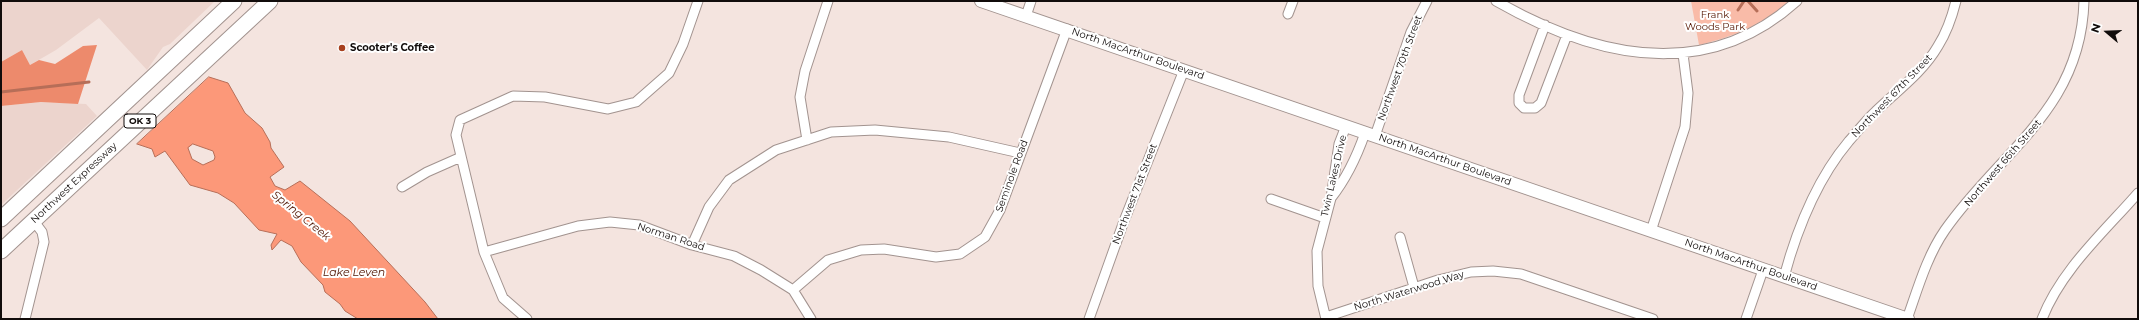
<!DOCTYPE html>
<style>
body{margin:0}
#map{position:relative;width:2139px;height:320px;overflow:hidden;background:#f4e4df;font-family:Montserrat,sans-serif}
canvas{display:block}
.frame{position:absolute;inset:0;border:2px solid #110c0b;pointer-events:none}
.north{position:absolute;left:2087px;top:12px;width:40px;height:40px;-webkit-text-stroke:3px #fff;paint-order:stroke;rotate:289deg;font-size:11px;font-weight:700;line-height:16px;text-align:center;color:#110c0b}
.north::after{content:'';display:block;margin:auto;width:14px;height:18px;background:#110c0b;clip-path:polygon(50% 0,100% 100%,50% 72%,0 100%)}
</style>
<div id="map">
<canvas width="2139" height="320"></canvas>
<div class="frame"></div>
<div class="north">N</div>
</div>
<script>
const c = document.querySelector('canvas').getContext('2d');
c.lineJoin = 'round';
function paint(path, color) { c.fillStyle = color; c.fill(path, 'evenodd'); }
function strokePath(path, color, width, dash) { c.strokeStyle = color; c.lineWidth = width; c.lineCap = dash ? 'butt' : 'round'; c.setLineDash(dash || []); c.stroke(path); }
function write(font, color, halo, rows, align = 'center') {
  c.font = font + ' Montserrat,sans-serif'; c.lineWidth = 4; c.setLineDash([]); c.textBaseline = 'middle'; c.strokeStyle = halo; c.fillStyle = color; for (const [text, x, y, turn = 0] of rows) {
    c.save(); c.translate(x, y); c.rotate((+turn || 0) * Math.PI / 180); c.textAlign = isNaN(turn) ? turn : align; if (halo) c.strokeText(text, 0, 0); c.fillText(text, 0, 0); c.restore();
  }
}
paint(new Path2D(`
 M1,1H215L170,44L163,47L147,70L99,18L56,50L30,65L22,50L1,62Z
 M41,102L86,104L97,116L1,205V106Z`), '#ecd4cd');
paint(new Path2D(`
 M1691,1H1789C1763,25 1732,37 1699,45Z`), '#f9bba8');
paint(new Path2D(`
 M97,45L78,104L41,102L1,106V62L22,50L30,65L39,60L55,64L83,46Z`), '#ed8a6c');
const water = new Path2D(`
 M209,77L228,83L245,113L262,128L270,142L271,148L284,167L270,177L275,186L285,190L300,181L350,221L425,302L438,319H358L345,311L340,304L325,292L323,285L301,262L292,246L281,240L272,250L271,245L277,234L259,230L234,203L218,193L190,185L165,151L155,157L152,149L137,144ZM193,144L213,151L215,157L214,160L203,165L192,159L188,148Z`);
paint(water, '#fc9879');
strokePath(water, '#b66e58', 1);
strokePath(new Path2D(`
 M1748,1L1757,11
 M1738,10L1744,1
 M1,92L89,82`), '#b66e58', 3);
const minor = new Path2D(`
 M1496,1C1594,57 1705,84 1797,1
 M1288,14L1293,1
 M1026,16L1031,1
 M1545,25L1519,95V103L1524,108H1535L1541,103L1567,35
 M1375,136L1411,32L1427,1
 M807,140L800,97L805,71L828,1
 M402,187L427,172L461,157
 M1331,198C1346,179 1357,156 1365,133
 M1271,199L1325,218
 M1651,231L1685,127L1688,93L1683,54
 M1400,237L1414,287
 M692,245L709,207L729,180L776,150L831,132L875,130L949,137L1020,153
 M484,252L578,226L610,222L639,225L692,245L734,256L761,270L793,290L811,319
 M1784,277C1797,229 1817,179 1849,141C1858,131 1866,120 1876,111C1897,91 1923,72 1938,46C1947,32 1952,17 1956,1
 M793,290L828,260L861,250L884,249L936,257L960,254L985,237L1000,210L1067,29
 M1326,317L1438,280L1471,272L1493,271L1521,274L1653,319
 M25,319L44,242L42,232L33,220
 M527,319L503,298L484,252L456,135L460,120L513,96L545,97L608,109L636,102L669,73L683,44L698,1
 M1089,319L1124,221L1184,70
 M1326,319L1318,286L1317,251L1331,198L1339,144L1346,126
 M1746,319L1763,270
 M1907,319C1918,288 1927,256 1945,230C2000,151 2081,110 2084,1
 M2042,319C2061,270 2104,232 2138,193`);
const secondary = new Path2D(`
 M981,1L1908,319`);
const trunk = new Path2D(`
 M1,219L234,1
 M1,251L270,1`);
strokePath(minor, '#a2938f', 11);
strokePath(secondary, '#a2938f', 14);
strokePath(trunk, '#a2938f', 17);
strokePath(minor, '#fff', 9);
strokePath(secondary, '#fff', 12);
strokePath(trunk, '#fff', 15);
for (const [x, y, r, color] of [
 [342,48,4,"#a7401e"]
]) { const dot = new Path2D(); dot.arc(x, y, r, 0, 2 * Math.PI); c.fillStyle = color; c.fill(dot); strokePath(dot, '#fff', 1.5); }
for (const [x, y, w] of [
 [140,121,32]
]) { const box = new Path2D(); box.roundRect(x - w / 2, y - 7, w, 14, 3); c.fillStyle = '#fff'; c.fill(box); strokePath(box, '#110c0b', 1); }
write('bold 9px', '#110c0b', null, [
 ["OK 3",140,121]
]);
write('10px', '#561905', '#fff', [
 ["Frank",1715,15],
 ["Woods Park",1715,27]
]);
write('bold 10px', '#110c0b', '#fff', [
 ["Scooter's Coffee",350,48]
], 'left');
write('10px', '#110c0b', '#fff', [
 ["North MacArthur Boulevard",1138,54,19],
 ["Northwest 70th Street",1400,68,-70],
 ["Northwest 67th Street",1892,96,-46],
 ["North MacArthur Boulevard",1445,160,19],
 ["Northwest 66th Street",2003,163,-49],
 ["Seminole Road",1012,176,-70],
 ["Twin Lakes Drive",1334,176,-77],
 ["Northwest Expressway",74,183,-43],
 ["Northwest 71st Street",1135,194,-69],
 ["Norman Road",671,237,18],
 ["North MacArthur Boulevard",1751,265,19],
 ["North Waterwood Way",1409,291,-17]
]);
write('italic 11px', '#501401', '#fff', [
 ["Spring Creek",301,216,39],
 ["Lake Leven",354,273]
]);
</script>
